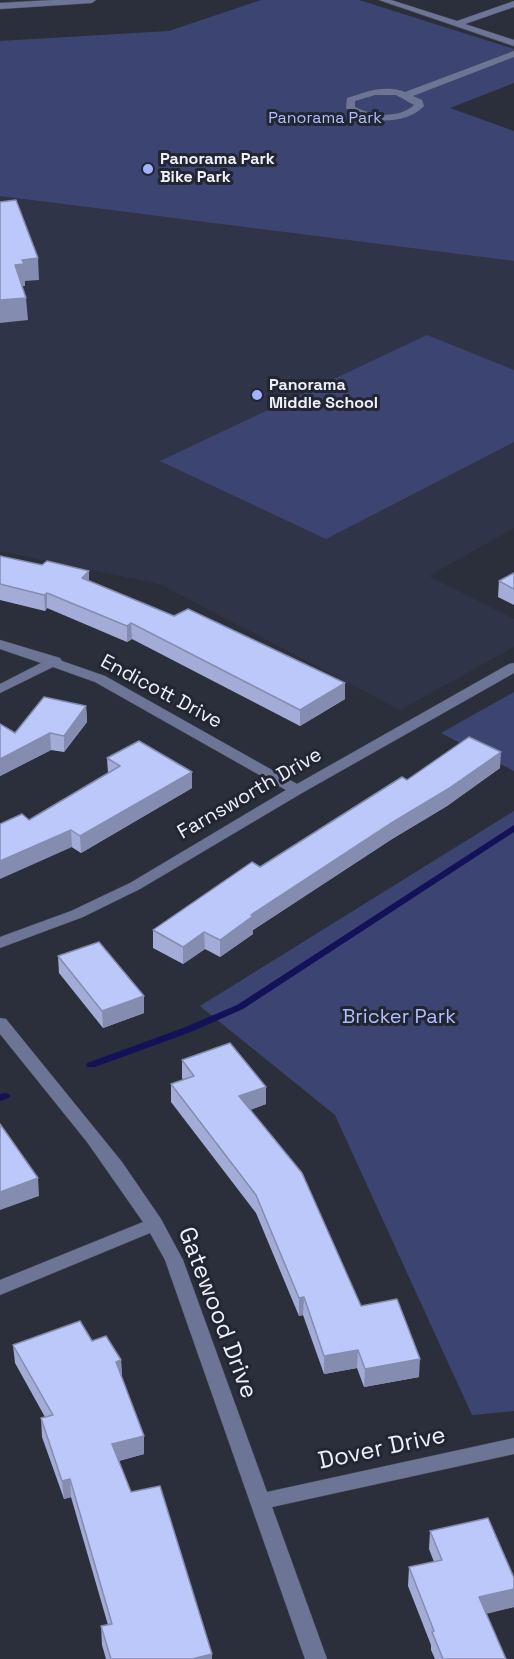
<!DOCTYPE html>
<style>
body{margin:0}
canvas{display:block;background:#2b2f3c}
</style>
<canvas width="514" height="1659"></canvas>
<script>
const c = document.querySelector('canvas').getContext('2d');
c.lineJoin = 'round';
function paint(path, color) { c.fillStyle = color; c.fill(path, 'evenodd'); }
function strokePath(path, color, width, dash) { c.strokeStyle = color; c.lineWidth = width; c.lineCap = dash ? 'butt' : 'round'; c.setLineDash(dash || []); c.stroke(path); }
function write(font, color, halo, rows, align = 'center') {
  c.font = font + ' "Space Grotesk",sans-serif'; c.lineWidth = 6; c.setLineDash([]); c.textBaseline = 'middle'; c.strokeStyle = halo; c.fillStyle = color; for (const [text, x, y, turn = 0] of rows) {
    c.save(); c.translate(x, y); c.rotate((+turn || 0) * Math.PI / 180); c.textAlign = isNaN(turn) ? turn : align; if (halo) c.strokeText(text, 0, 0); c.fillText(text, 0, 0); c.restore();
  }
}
paint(new Path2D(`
 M0,196L514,261V528L429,576L514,619V647L400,710L160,584L0,551Z`), '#303448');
paint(new Path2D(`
 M261,0H359L514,49V83L450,108L514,131V261L0,196V41L169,31Z
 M427,335L514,370V442L326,539L160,461Z
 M514,692V771L441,733Z
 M514,811V1411L472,1415L335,1115L200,1006Z`), '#3c4572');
paint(new Path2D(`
 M514,825V832L243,1009L191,1032L95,1067H87L86,1065L87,1063L183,1028L237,1005Z
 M5,1093L9,1094L10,1096L9,1098L0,1101V1094Z`), '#131258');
const minor = new Path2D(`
 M53,0H96L92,3L0,9V3Z
 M379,0H391L457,21L514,1V7L465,24L514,40V46Z
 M514,51V57L413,96L422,100L424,106C406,125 366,125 346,108L347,98C365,92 386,84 405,92ZM375,95H396L414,105C398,119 374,116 355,107V101Z
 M0,640L60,658L62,661L105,676L297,784L509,664L514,663V673L302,793L140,889L83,917L0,948V937L71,911L130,883L286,790L95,682L53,667L0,693V684L41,663L0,649Z
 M0,1018L6,1019L122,1162L161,1219L183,1260L267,1492L514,1438V1454L272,1507L327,1659H305L165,1260L150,1233L0,1295V1280L143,1222L87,1142L0,1034Z`);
strokePath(minor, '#464a56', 1);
paint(minor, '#6d7597');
paint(new Path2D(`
 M0,556L42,565L89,571V581L345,699L300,726L132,639L127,642L47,608L45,611L0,600Z
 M514,573V605L498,597L499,581Z
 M86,706L87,722L64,752L51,750L0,776V724L15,733Z
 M107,758L192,772V788L81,853L29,820L108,773Z
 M500,768L447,806L392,839L253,930V934L220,957L205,949L183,964L153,948V930L407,780Z
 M58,956L144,1013L103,1028L59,973Z
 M182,1060L266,1104L250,1110L361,1306L419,1377L364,1387L357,1368L324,1374L303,1315L299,1316L256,1213L171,1102V1084L184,1080L182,1078Z
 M92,1341L121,1360L122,1378L144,1454L119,1461L131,1492L212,1654V1659H106L102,1645L101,1626L108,1625L71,1497L64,1499L42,1437L41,1418L45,1417L15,1363L13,1345Z
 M430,1531L514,1578V1607L486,1613L506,1659H435L431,1650V1645L408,1586L409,1567L434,1562L429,1549Z`), '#a2acd7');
paint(new Path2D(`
 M38,258L39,280L25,281V286H16L15,265L22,260Z
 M26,298L28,320L0,323V300Z
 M89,571V587L82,578Z
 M47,593V608L45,611L44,595Z
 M131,623L132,639L127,642V626Z
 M345,683V699L300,726V710Z
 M86,706L87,722L64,752V736Z
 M50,733L51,750L0,776V759Z
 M501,752L500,768L447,806L392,839L253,930V934L220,957V940L251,915Z
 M192,772V788L81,853L80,836Z
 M71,830L72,847L0,879V861Z
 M204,932L205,949L183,964V947Z
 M144,996V1013L103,1028L102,1011Z
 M266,1087V1104L239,1114V1096Z
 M38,1178L39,1196L0,1210V1192Z
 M304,1297L303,1315L299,1316V1298Z
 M358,1350L357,1368L324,1374V1356Z
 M420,1359L419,1377L364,1387L365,1369Z
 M121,1360L122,1379L116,1362Z
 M144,1436V1454L113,1462L112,1444Z
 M70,1479L71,1497L64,1499L62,1481Z
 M514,1589V1607L478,1616L479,1597Z
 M212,1654V1659H192Z`), '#848caf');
const building = new Path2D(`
 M16,200L38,258L22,260L24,264L15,265L26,298L0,300V202Z
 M0,556L42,565L47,561L89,571L82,578L174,616L188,609L345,683L300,710L131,623L127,626L47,593L44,595L0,584Z
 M514,573V589L499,581Z
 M44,697L86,706L64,736L50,733L0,759V724L15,733Z
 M469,737L501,752L448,789L393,822L251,915L253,916L220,940L204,932L183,947L153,930L252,862L260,867L402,777L407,780Z
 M139,741L192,772L80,836L71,830L0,861V824L22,814L29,820L120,766L107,758Z
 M99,942L144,996L102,1011L58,956Z
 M230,1043L266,1087L239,1096L302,1173L361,1306L397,1299L420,1359L365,1369L358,1350L324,1356L304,1297L299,1298L256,1195L171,1084L194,1076L182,1060Z
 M0,1124L38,1178L0,1192Z
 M80,1321L92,1341L106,1336L121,1360L116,1362L144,1436L112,1444L131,1492L160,1486L212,1654L192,1659H111L101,1626L112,1624L70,1479L62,1481L41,1418L53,1415L13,1345Z
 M488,1518L514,1578V1589L479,1597L506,1659H443L432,1632L434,1631L409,1567L442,1560L430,1531Z`);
paint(building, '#bcc8fa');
strokePath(building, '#848caf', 1.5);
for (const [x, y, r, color] of [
 [148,169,6,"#a2b2fd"],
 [257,395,6,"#a2b2fd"]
]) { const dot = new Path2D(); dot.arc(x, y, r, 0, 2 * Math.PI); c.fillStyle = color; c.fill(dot); strokePath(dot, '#222532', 2); }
write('16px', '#b0bffd', '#222532', [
 ["Panorama Park",325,119]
]);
write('bold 16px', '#edf0f9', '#222532', [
 ["Panorama Park",160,160],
 ["Bike Park",160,178],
 ["Panorama",269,386],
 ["Middle School",269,404]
], 'left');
write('20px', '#edf0f9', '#222532', [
 ["Endicott Drive",161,692,28],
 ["Farnsworth Drive",250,794,-30]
]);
write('20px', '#b0bffd', '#222532', [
 ["Bricker Park",399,1018]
]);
write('24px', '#edf0f9', '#222532', [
 ["Gatewood Drive",217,1313,69],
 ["Dover Drive",382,1449,-12]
]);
</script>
